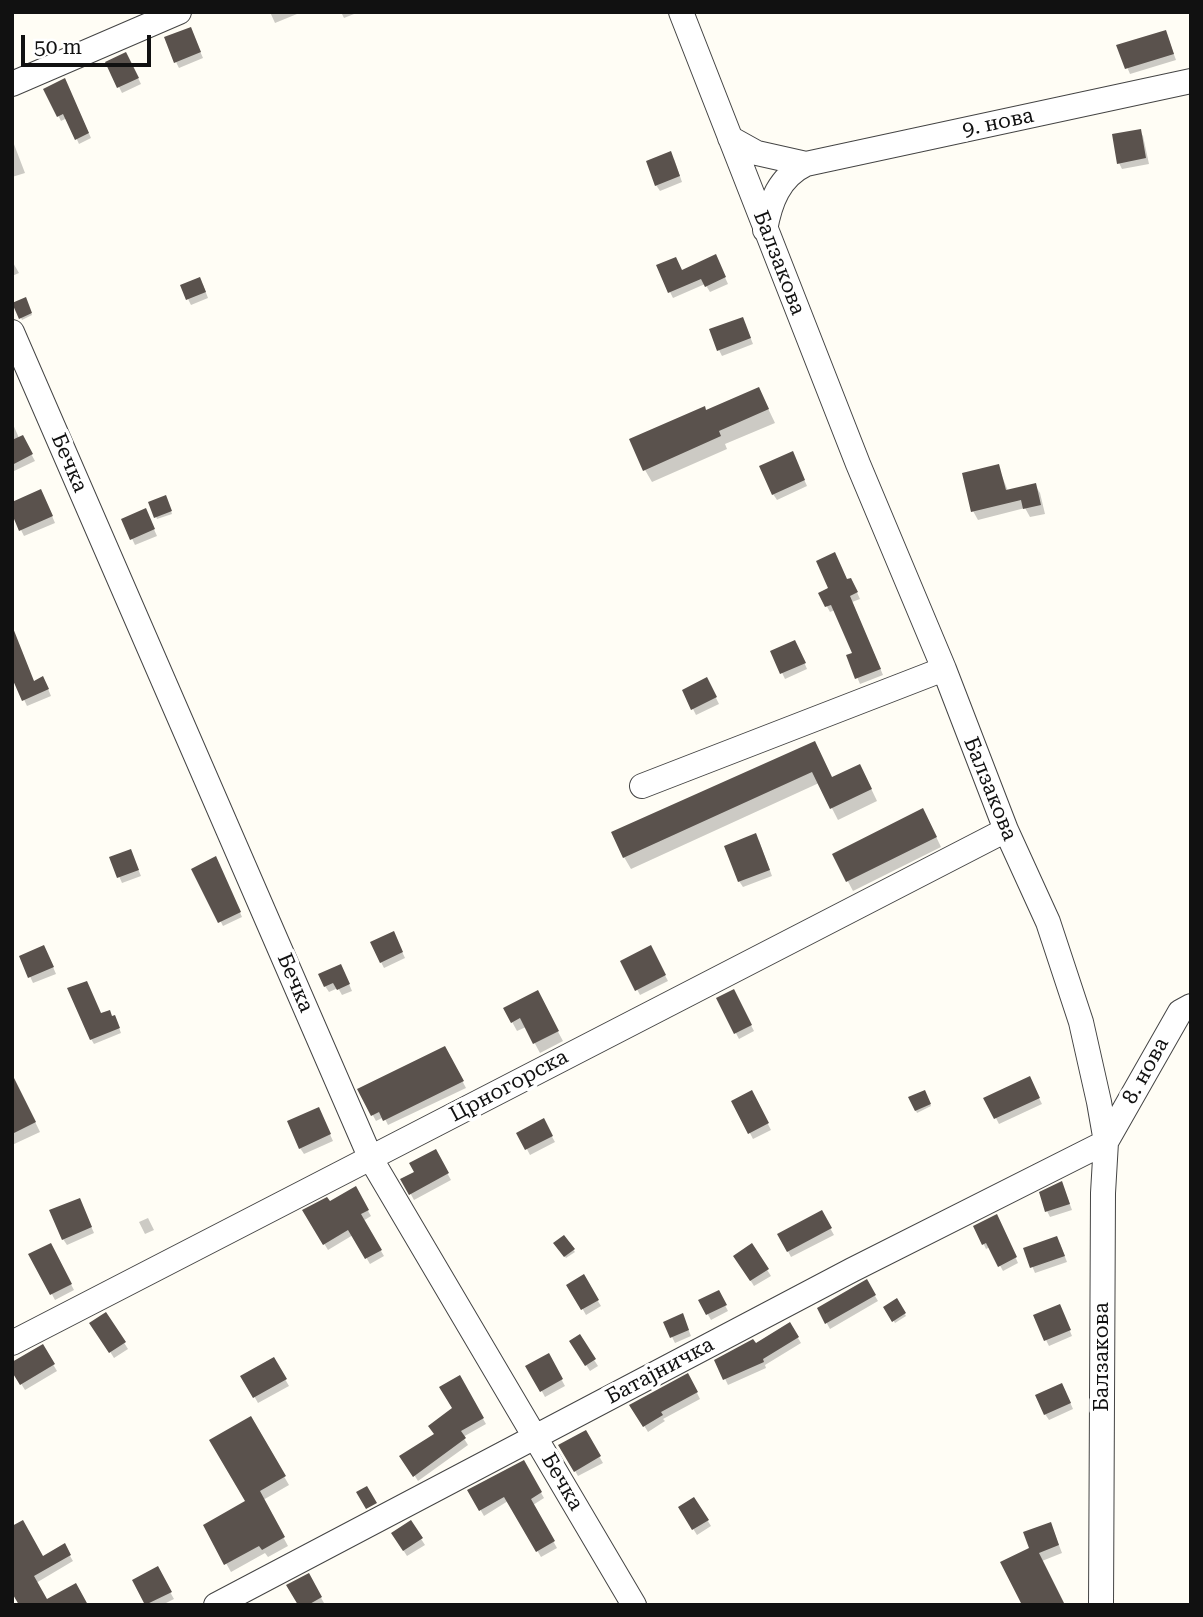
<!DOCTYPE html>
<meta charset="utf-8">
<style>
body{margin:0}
#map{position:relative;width:1203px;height:1617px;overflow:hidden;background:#fffdf5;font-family:"Roboto Serif",serif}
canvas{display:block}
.frame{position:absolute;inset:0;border:14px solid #111;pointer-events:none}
.scale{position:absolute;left:21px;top:35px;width:130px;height:32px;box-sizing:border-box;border:4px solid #111;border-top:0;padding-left:9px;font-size:21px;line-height:24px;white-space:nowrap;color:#111;-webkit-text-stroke:5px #fff;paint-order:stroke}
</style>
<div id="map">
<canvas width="1203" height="1617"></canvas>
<div class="frame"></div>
<div class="scale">50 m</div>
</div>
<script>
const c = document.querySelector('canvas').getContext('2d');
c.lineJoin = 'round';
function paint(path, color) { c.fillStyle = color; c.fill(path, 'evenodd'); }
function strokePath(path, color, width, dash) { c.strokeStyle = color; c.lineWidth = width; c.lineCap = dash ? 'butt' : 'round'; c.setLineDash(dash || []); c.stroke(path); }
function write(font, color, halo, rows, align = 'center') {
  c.font = font + ' "Roboto Serif",serif'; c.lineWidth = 7; c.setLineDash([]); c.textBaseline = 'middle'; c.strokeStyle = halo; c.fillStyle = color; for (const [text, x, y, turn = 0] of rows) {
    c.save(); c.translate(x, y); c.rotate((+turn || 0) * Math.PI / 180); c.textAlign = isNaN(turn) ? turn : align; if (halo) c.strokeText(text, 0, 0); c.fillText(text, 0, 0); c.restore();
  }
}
paint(new Path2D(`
 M270,12H296L297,14L275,23Z
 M341,12H359L344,18Z
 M193,35L203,58L179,68L176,62Z
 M1168,38L1176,60L1130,74L1118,46Z
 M129,60L141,84L122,93L107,63Z
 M67,85L91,138L79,144L67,118L61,121L45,90Z
 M1140,131L1143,136L1149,164L1122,169L1119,163Z
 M12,139L25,173L12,177Z
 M674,159L682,182L660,191L656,185Z
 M12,261L19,273L12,276Z
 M718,262L728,284L710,292L705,284L673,298L670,292L682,272Z
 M203,285L208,298L191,305L188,299Z
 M25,299L32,315L22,320L14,304Z
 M745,324L753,344L722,356L719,350Z
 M765,402L775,423L725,444L727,449L652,482L645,470L706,412Z
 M12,422L19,438L22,437L35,461L12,472Z
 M795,459L807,486L777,500L773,494Z
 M998,466L1008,491L1035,485L1040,493L1045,514L1030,517L1025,508L978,520L973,511Z
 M44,497L55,523L24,536L21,530Z
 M167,499L172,514L157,519L156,517Z
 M148,516L157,536L135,545L123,520Z
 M847,581L854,586L860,599L852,602L883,675L860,684L848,656L855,654L835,610L830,612L820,594Z
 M16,640L34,682L46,684L51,696L27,706L12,674V642Z
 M798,648L807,669L785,679L772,652Z
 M710,686L719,704L696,715L684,691Z
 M815,743L832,779L866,778L877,801L838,820L819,783L631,869L624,857Z
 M928,820L941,847L853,891L834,855Z
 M759,841L772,876L743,887L739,881Z
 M133,857L141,876L122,883L111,858Z
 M216,858L242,917L223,926L194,869Z
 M396,939L405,958L384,968L381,962Z
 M650,947L668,981L640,995L622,961Z
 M47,953L56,974L33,983L21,957Z
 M344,972L352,991L342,995L338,988L329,992L325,986Z
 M733,991L754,1031L739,1039L718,999Z
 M542,1002L563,1041L540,1053L526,1027L517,1031L505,1009Z
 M101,1015L112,1018L117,1022L121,1033L94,1044L91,1039Z
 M445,1048L466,1088L388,1125L384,1117L376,1121L359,1090Z
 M1032,1084L1042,1104L999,1124L986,1099Z
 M924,1092L931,1106L917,1113L910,1098Z
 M752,1093L771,1130L753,1139L734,1102Z
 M12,1095L25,1101L40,1132L12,1145Z
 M321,1115L333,1141L304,1154L300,1148Z
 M543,1121L555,1142L530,1155L519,1134Z
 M435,1151L451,1180L414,1200L403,1180L417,1172Z
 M1062,1183L1072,1210L1050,1217L1047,1211Z
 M355,1189L371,1216L363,1221L384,1256L370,1264L353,1235L328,1250L304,1211L329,1204Z
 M82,1206L94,1233L67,1245L63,1239Z
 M821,1212L834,1235L791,1257L779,1234Z
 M148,1218L154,1230L145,1234L139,1222Z
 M999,1221L1018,1263L1003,1271L990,1247L986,1249L975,1226Z
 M564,1237L575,1252L566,1258L555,1243Z
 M1060,1244L1067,1262L1035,1273L1025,1249Z
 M50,1245L74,1290L55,1300L31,1255Z
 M752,1246L771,1276L754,1286L735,1256Z
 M583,1277L601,1306L586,1315L569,1285Z
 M866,1281L878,1301L830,1329L819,1309Z
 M718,1292L728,1311L711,1320L700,1301Z
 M897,1301L906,1316L895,1323L886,1308Z
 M1062,1312L1072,1336L1049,1346L1046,1340Z
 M106,1314L128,1349L114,1358L92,1323Z
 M685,1321L691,1336L675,1343L672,1337Z
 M790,1325L801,1343L765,1365L766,1368L728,1385L716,1360L755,1346Z
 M579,1337L598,1366L590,1371L571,1342Z
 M42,1346L57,1371L25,1390L12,1369Z
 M548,1355L565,1386L545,1397L528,1366Z
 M274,1360L289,1386L258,1403L243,1377Z
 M688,1375L700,1399L663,1419L665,1421L648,1432L632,1406Z
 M459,1378L486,1424L463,1437L468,1445L418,1481L402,1456L436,1435L454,1409Z
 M1065,1391L1073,1409L1049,1420L1045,1414Z
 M250,1418L289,1485L263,1500L288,1546L268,1557L265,1553L231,1572L205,1526L248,1502Z
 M585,1432L603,1463L578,1476L561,1446Z
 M523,1462L544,1498L533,1505L557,1548L541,1557L508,1501L484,1516L469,1490Z
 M694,1499L711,1526L697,1535L680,1508Z
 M410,1522L425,1545L407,1556L393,1534Z
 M1054,1532L1062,1553L1042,1561L1031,1549Z
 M64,1546L73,1561L36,1583L47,1602L87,1605H22L12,1589L42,1558Z
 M157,1569L174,1599L162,1605H147L134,1581Z
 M308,1575L324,1603L322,1605H300Z`), '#0003');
paint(new Path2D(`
 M191,27L201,52L174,63L164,37Z
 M1166,30L1174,54L1125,69L1116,45Z
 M126,52L139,78L117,88L105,62Z
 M65,78L89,133L75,140L63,114L57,117L43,89Z
 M1141,129L1146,158L1117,164L1112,134Z
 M671,151L680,176L655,186L646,161Z
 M716,254L726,277L705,287L701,279L668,293L656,265L676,257L682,270Z
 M200,277L206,292L186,300L180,285Z
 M26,297L32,313L19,319L12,303Z
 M743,317L751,338L717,351L709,329Z
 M759,387L769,409L719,431L721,436L643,471L629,439L705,406L706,410Z
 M23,435L33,454L12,465V440Z
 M793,451L805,480L772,495L759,466Z
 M999,464L1006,490L1036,483L1041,505L1023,509L1021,500L971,512L962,473Z
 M41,489L53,516L19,531L12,514V502Z
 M166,495L172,511L154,518L148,502Z
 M146,508L155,529L130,540L121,519Z
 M835,552L847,579L851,578L858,592L850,596L881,669L855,679L846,655L852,653L831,605L825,607L818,593L828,588L816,561Z
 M13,628L34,681L43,676L49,689L22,701L12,678Z
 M795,640L806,663L780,674L770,651Z
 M707,677L717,697L691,710L682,690Z
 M815,741L832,777L860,764L872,789L830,809L812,772L623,858L611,832Z
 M923,808L937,837L846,882L832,854Z
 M756,833L770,870L738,882L724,846Z
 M131,849L139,870L117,878L109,857Z
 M216,856L241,912L218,923L191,869Z
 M394,931L403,952L380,963L370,942Z
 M44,945L54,967L28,978L19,956Z
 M651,945L666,975L635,991L620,961Z
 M341,964L350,984L337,990L333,983L324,987L318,974Z
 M87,981L101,1013L110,1010L112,1016L115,1015L120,1028L90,1040L67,988Z
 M734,989L752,1025L734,1034L716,998Z
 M538,990L559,1031L533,1044L520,1018L511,1023L503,1008Z
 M445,1046L464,1081L383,1121L379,1112L371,1116L357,1089Z
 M12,1074L36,1122L12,1134Z
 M1030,1076L1040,1098L994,1119L983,1098Z
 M752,1090L769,1123L748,1134L731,1101Z
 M925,1090L931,1104L915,1111L908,1097Z
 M319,1107L331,1134L299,1149L287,1121Z
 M544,1118L553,1136L525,1150L516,1133Z
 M436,1149L449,1173L409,1195L400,1179L414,1172L409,1163Z
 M1062,1181L1070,1204L1045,1212L1039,1192Z
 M356,1186L369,1210L361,1214L382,1250L365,1259L348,1230L323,1245L302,1210L327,1197L330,1201Z
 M80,1198L92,1227L62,1240L49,1210Z
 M822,1210L832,1228L787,1252L777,1234Z
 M997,1214L1017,1257L998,1267L986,1243L982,1245L973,1226Z
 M564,1235L575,1249L564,1257L553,1243Z
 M1057,1236L1065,1256L1030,1268L1023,1248Z
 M51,1243L72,1284L50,1295L28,1254Z
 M752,1243L769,1269L750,1281L733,1256Z
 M584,1274L599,1300L581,1310L566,1285Z
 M867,1279L876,1295L825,1324L817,1308Z
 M719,1290L727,1305L706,1315L698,1300Z
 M897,1298L906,1313L892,1322L883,1307Z
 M1060,1304L1071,1330L1044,1341L1033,1315Z
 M106,1312L126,1342L109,1353L89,1323Z
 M683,1313L689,1330L670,1338L663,1322Z
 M790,1322L799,1337L763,1359L764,1362L723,1380L714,1360L753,1339L756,1343Z
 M580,1334L596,1359L585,1366L569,1341Z
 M43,1344L55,1364L20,1385L12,1372V1362Z
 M549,1353L563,1379L540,1392L525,1366Z
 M274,1357L287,1379L253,1398L240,1376Z
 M688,1373L698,1392L661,1412L663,1415L643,1427L629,1405Z
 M460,1375L484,1418L461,1431L466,1438L413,1477L399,1456L434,1434L428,1426L452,1408L439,1387Z
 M1062,1383L1071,1403L1044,1415L1035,1395Z
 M251,1416L286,1476L260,1491L285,1537L262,1550L259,1546L224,1565L203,1525L245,1501L209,1440Z
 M586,1430L601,1456L574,1472L558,1445Z
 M524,1460L542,1492L531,1499L555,1541L536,1552L504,1497L479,1511L467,1490Z
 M367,1486L377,1503L366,1509L356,1492Z
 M694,1497L709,1520L692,1530L678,1507Z
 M23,1520L43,1556L65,1543L71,1555L34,1576L47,1599L76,1583L88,1605H19L12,1593V1526Z
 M411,1520L423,1538L403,1551L391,1533Z
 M1051,1522L1059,1545L1039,1553L1065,1605H1022L1000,1562L1029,1548L1023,1532Z
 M158,1566L172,1592L145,1605L132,1580Z
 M309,1573L322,1597L308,1605H298L286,1585Z`), '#5a524d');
const minor = new Path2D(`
 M681,12L858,464L944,669L1006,830L1048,922L1081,1022L1099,1102L1106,1142L1103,1193L1101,1605
 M12,84L179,12
 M730,138L757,153L806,164
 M765,230C770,202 779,177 806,164L1191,81
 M12,332L371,1159L634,1605
 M642,786L944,669
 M12,1343L1006,830
 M216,1605L852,1270L1106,1142L1180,1012L1191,1006`);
strokePath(minor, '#444', 26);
strokePath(minor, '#fff', 24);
write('21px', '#111', '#fff', [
 ["9. нова",998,123,-12],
 ["Балзакова",779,263,69],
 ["Бечка",69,463,67],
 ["Балзакова",990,789,68],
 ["Бечка",295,983,67],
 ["8. нова",1146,1071,-61],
 ["Црногорска",509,1086,-28],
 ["Балзакова",1102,1357,-90],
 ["Батајничка",660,1371,-28],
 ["Бечка",562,1482,60]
]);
</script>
